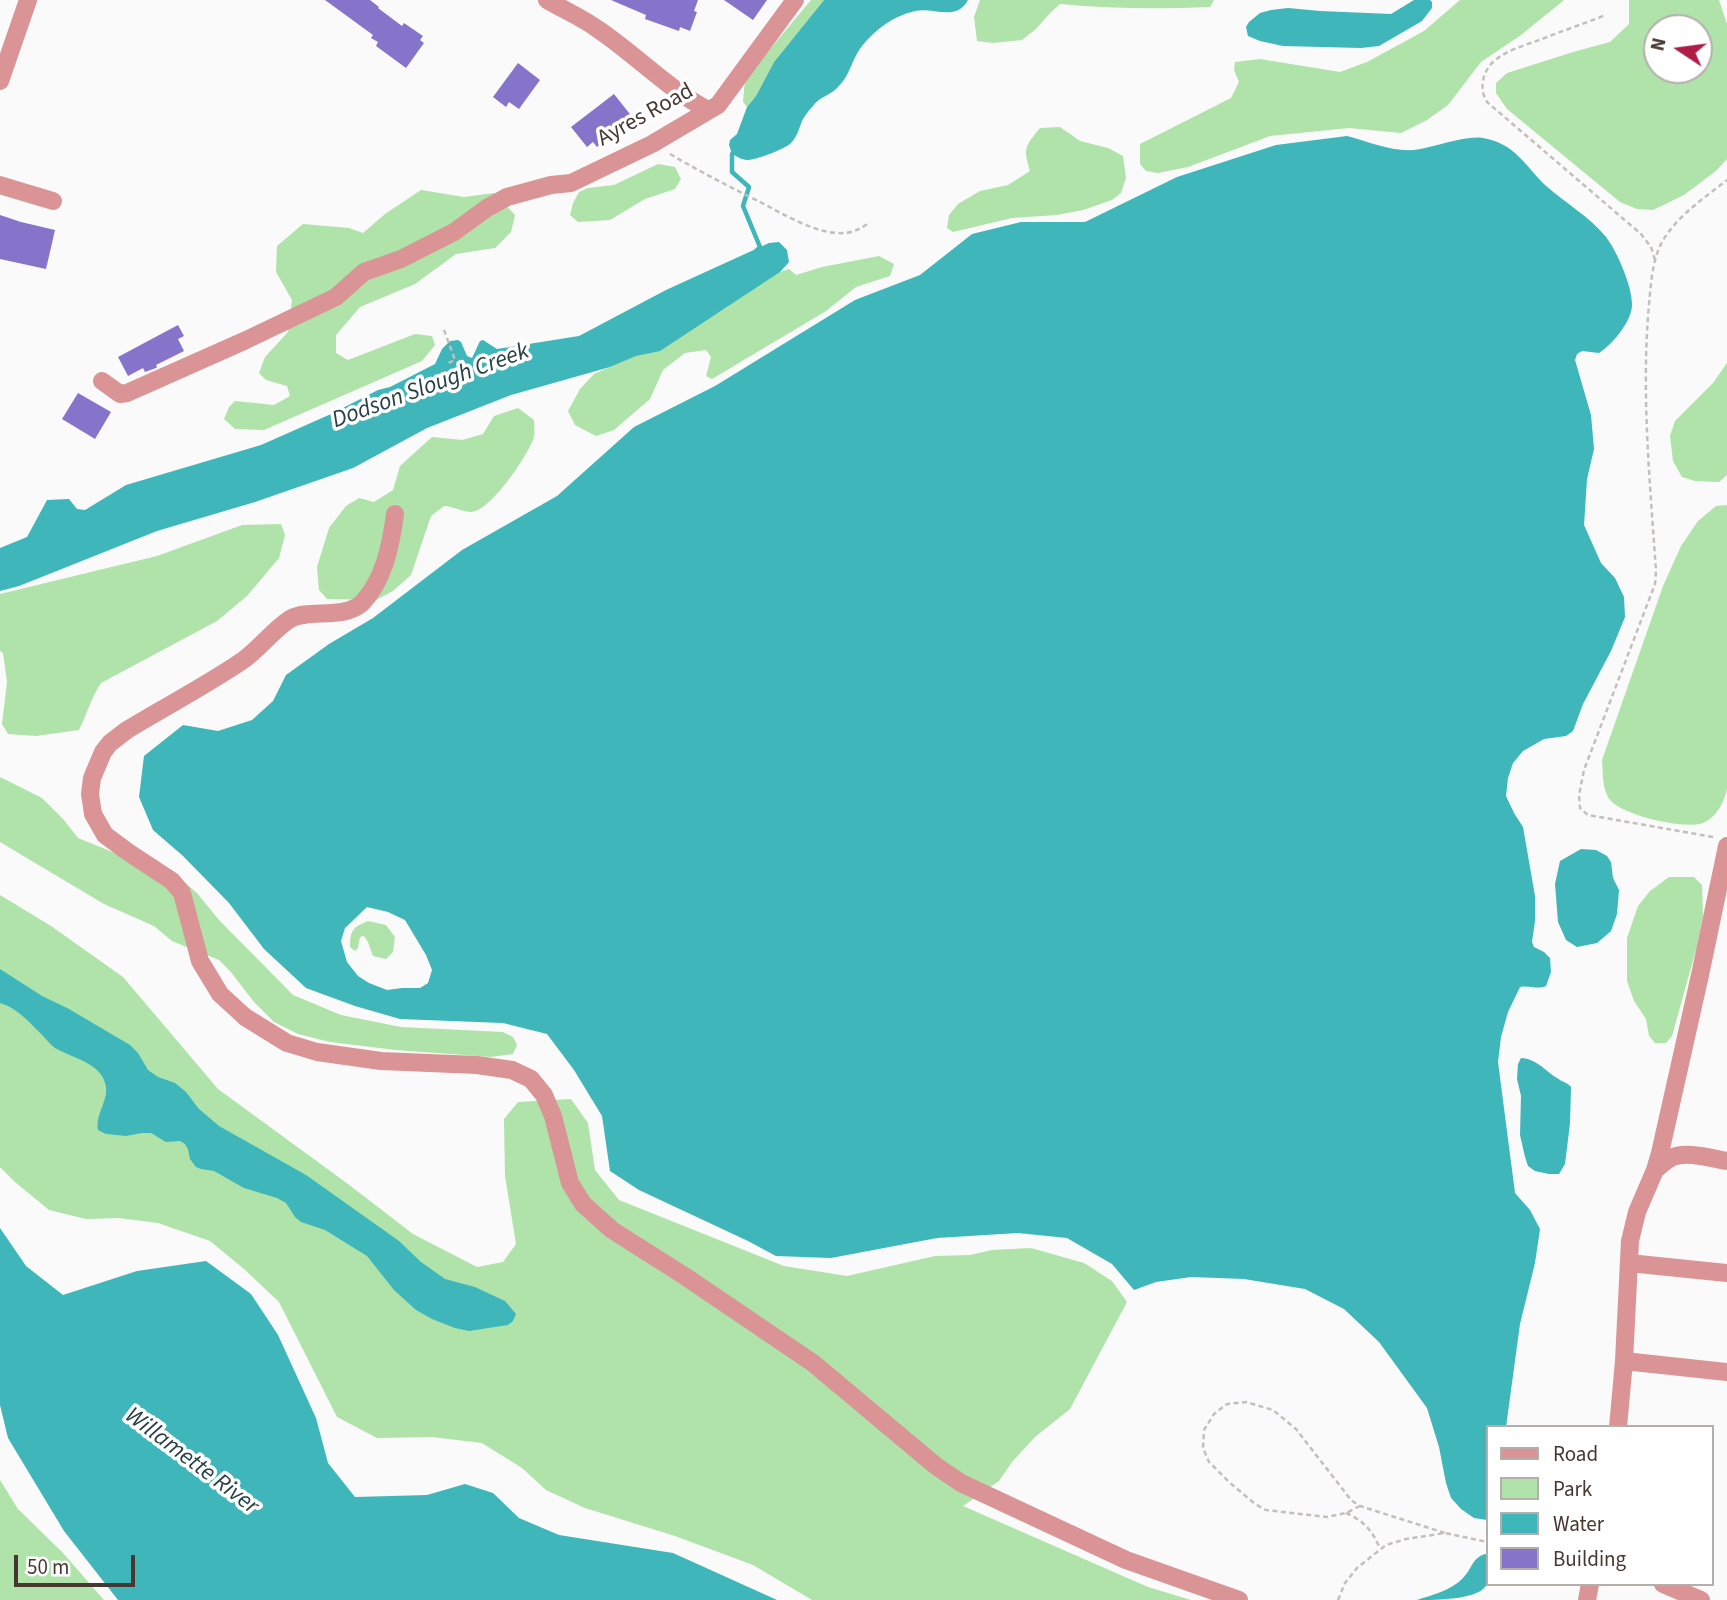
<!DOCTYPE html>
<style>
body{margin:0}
#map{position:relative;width:1727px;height:1600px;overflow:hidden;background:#fafafa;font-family:"Source Sans 3",sans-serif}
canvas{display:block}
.legend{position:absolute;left:1486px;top:1425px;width:228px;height:161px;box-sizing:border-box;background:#fff;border:2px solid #b5afac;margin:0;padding:9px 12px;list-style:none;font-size:21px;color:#463830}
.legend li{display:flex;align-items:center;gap:14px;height:35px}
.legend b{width:35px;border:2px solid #b5afac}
.north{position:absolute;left:1643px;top:14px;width:70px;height:70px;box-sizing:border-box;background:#fff;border:2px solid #b5afac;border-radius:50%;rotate:283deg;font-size:19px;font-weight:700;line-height:28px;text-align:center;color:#463830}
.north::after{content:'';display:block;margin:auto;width:24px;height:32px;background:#af1c46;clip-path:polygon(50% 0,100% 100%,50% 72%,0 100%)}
.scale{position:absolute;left:14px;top:1555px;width:121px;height:32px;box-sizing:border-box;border:4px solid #463830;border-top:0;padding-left:9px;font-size:21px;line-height:24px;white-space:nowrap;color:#463830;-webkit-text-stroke:5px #fff;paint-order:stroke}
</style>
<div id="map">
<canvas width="1727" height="1600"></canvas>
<ul class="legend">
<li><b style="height:9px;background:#da9495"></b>Road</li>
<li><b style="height:19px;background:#afe3a9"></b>Park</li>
<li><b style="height:19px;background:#3eb6ba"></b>Water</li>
<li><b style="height:19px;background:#8674cb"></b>Building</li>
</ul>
<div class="north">N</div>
<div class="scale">50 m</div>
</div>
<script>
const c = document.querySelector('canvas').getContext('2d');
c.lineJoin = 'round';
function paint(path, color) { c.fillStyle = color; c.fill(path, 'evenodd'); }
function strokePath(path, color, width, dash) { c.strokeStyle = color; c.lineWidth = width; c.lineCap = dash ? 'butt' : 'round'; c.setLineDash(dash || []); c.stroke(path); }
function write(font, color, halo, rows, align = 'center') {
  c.font = font + ' "Source Sans 3",sans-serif'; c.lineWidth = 7; c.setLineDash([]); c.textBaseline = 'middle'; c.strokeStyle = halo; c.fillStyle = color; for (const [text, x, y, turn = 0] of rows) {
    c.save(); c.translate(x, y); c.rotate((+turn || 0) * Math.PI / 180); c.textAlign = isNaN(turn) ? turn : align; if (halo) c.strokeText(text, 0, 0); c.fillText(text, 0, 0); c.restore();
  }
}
paint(new Path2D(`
 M811,0H824L774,62L756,96L747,107L743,102L745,79Z
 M980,0H1214L1210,7C1160,9 1111,9 1060,4L1050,13L1036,29L1022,40L993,43L977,41L974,17Z
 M1460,0H1564L1521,35L1481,62L1448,105L1427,120L1401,133L1349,128L1270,136L1188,167L1158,173L1146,171L1140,164V144L1231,98L1239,82L1234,70L1235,62L1260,59L1340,72L1367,62L1424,31Z
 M1629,0H1719L1727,24V159L1716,171L1684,195L1653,210L1637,209L1620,202L1507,109L1496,93V83L1507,73L1573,52L1610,42L1629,24ZM1657,28H1699V70H1657Z
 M1060,127L1080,141L1108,148L1123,156L1126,178L1121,193L1112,200L1083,210L1057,215L1012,218L953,232L947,228L949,215L958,204L980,191L1008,185L1030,171C1023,147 1025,147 1040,128Z
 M658,164L675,167L681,179L675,189L645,199L610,220L578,222L570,215L573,203L579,192L588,188L614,185Z
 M421,190L464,197L494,193L515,215L511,232L495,248L456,254L415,284L360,307L336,335V353L348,360L415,334L432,336L435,345L422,361L264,430L235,429L224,419L229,407L235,401L274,405L290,396L287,386L266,380L259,373L265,357L288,332L292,300L276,272L277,246L303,224L349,228L363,233L385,214Z
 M879,256L894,264L890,276L856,287L826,311L712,379L706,376L711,357L706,350L685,353L663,370L650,399L614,430L596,436L575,425L568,411L580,389L594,374L674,339L727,307L764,277L789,269L796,275L822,267Z
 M1727,363V475L1719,482L1695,481L1682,477L1673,461L1670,436L1675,421L1713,383Z
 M518,408L534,420C534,425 535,432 534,437C529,454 490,512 471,512C462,512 453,506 444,506L431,516L411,575L393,591L376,600L327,599L319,590L317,567L329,528L346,506L359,498L374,502L393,490L400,466L432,437L462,440L483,434L494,416Z
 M1727,505V789C1724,802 1717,817 1703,823C1686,830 1617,815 1608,797C1602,786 1603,772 1602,760L1663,586L1681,546L1698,521L1716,506Z
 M281,524L285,535L279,558L247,596L217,621L101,683C91,698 87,714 79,730L36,736L8,734L2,724L7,682L3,653L0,651V594L157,556L242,525Z
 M0,777L42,798L64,820L78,838L182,880L197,893L219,920L293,995L341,1015L401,1027L503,1032L513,1037L517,1045L513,1054L491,1057L396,1050L330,1042L298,1034L274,1022L254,1002L230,971L219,960L172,941L154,926L104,904L0,842Z
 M1669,877H1694L1702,885L1703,915L1697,946L1672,1036L1666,1043H1655L1649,1036L1646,1019L1634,1001L1627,981V938L1638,906L1650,891Z
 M0,895L51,926L123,977L218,1089L348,1184L413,1234L477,1267L503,1262L516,1244L505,1176L504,1119L518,1102L571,1099L588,1123L595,1170L619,1200L784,1266L847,1276L935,1256L970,1255L992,1250L1031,1248L1084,1263L1112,1281L1127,1302L1070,1409L1035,1437L1012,1462L999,1481L963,1506L1148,1587L1191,1600H812L753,1565L675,1536L585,1508L546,1490L522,1468L482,1443L432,1437L377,1438L337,1417L279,1302L244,1269L210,1241L158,1223L119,1218L86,1219L49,1210L15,1182L0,1167Z
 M368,921L386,925L395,937L393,952L386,959L373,956L368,942L364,936L360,937L358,948L355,951L350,947C350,930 353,927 368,921Z
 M0,1480L18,1509L63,1553L104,1600H0Z`), '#afe3a9');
paint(new Path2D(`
 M824,0H968C956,22 934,7 915,11C893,16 876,29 862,46C852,58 850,76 838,87C830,96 820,96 813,106C809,110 806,114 803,119C799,127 798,136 791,143C785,149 756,160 747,160C742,160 736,156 732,154L729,145L730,140L737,134L747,107L756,96L774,62Z
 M1414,0H1430L1432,2V8L1422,21L1379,46L1361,48L1283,46L1260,41L1248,36L1246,27L1249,22L1260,13L1271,10L1288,8L1320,11L1391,14Z
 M1347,136C1370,142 1397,154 1420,149C1438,146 1466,135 1483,138C1514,143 1525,165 1545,185C1565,203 1589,216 1606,237C1617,251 1633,288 1632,306C1631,322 1612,345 1599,353L1582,351L1577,354L1575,360L1591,415L1594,449L1587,479L1584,525L1601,563L1615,578L1624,597L1625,617L1611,651L1583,704L1573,731L1566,736L1544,739L1523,751L1513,763L1508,778L1506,796L1514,813L1523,827L1535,896V921L1532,942L1534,947L1544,952L1550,958L1551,972L1546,986C1538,990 1529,985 1520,987L1508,1012L1501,1037L1498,1062L1515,1193L1530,1210L1540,1229L1535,1263L1520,1324L1506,1427H1487V1520L1474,1518L1461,1509L1451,1498L1446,1483L1439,1447L1427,1408L1379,1342L1344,1309L1305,1289L1244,1279L1191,1277L1156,1282L1134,1290L1112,1264L1067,1238L1018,1233L937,1238L831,1258L776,1256L748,1241L639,1190L610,1171L602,1116L574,1070L547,1034L503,1023L400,1019L355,1006L306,988L264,949L229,903L183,856L153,830L139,797L144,756L183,725L218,731L252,720L273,701L286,675L329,644L373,618L462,550L557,496L634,427L715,386L855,300L920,275L972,234L1021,222H1085L1177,177L1276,145ZM367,907L388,912L405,920L426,955L432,970L428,983L420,988H402L387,990L369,983L358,976L347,962L341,941L345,928Z
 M779,242L787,250L789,262L780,272L660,351L636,356L610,367L511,395L427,428L353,468L255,502L157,531L19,586L0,591V548L27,537L47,500L69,499L77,509L85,510L126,485L261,445L331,414L378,390L390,387L435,364L442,349L450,341L458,340L461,342L467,356L472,358L480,341L483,340L497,349L579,336L666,290L769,243Z
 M1581,849L1596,850L1607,856L1611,862L1613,878L1619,890L1617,914L1611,931L1597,943L1577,947L1566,940L1558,922L1555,884L1560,861Z
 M0,969L42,996L69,1009L130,1045L138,1053L148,1070L158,1077L175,1083L186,1092L199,1109L219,1126L306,1175L399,1241L421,1262L445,1279L475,1287L505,1301L516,1314L513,1321L508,1325L469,1331L455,1328L432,1319L416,1310L394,1290L367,1256L325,1230L301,1222L295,1217L286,1203L277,1198L244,1188L214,1171L201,1169L196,1167L190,1159L188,1149L185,1144L180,1141L166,1142L151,1133H142L126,1136L106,1134L98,1130C95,1115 108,1101 106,1087C103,1063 72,1058 55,1048C51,1045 47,1040 43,1036C30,1023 19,1009 0,1003Z
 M1521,1058C1537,1059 1544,1070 1557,1078C1562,1082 1567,1082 1571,1087L1570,1123L1565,1164L1559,1174H1549L1535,1171L1528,1166L1525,1157L1520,1135L1521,1096L1517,1079L1518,1064Z
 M0,1228L26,1266L63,1295L137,1271L206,1261L251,1294L278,1335L316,1418L328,1463L355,1497L427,1495L465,1484L493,1493L519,1518L559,1535L673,1553L777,1600H118L64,1531L8,1438L0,1405Z
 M1485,1554L1487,1555C1487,1564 1489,1574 1487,1583C1483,1600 1435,1600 1417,1600C1432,1595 1452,1590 1463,1578C1472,1569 1472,1558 1485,1554Z`), '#3eb6ba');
strokePath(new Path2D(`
 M732,154V172L749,187L743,206L760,247L756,251`), '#3eb6ba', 4.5);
paint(new Path2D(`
 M325,0H370L379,7L378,8L402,26L404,23L423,36L420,40L424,43L406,68L376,46L378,42L371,38L373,35Z
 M611,0H698L694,11L697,12L690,31L680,27L679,31L645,19L646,15Z
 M724,0H767L753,20Z
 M518,63L540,80L519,109L509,102L506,107L493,97Z
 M614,94L633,118L597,147L593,142L587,147L571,127Z
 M0,215L21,222L55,230L46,269L0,259Z
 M178,325L184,336L178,339L184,351L156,365L157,367L156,368L145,372L143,368L128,376L118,357Z
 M78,393L111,412L95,439L62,419Z`), '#8674cb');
strokePath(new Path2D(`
 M1603,16C1583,24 1562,31 1542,39C1526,45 1506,50 1493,62C1482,73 1479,89 1487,102L1641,234L1651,247L1655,260
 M670,154C699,171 728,186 758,201C782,213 816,235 844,233C853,233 861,228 869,223
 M444,330L455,360L446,364
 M1713,837L1588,815L1580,808L1579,795L1584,770L1655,584L1656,571C1650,482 1641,393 1649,304C1651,284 1652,261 1662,242C1677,216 1704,198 1727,180
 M1360,1506L1346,1513L1327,1517L1266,1510L1255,1504L1229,1482L1209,1462L1203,1448L1204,1430L1214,1414L1227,1404L1246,1402L1273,1410L1296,1429L1351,1500L1360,1506L1445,1533
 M1346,1513C1364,1521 1373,1531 1380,1549
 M1338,1600L1345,1583L1357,1568L1386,1545L1406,1539L1445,1533L1487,1542`), '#c3bfbc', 2.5, [5, 3.5]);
strokePath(new Path2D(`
 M547,0C564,10 583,18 599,30C636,55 668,89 708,110
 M0,81L28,0
 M0,185L53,201
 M102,381L120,394L127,393L244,341L336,297L364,272L401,259L454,232L487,208L507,197L551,185L571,183L652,144L718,105L795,0
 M395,514C391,545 384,580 362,603C344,620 308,608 290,619C272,631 259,649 242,661C205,686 165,707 127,730L110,743L103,752L92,778L90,794L93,814L105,835L128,852L172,881L182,893L200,961L220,994L245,1017L287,1043L317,1052L381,1061L477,1065L512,1070L531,1079L544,1095L553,1116L570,1183L583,1204L612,1230L683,1275L813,1363L936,1466L961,1483L1126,1560L1239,1600
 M1655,1170C1659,1167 1664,1162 1669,1159C1684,1150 1710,1158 1727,1161
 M1629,1263L1727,1273
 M1624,1361L1727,1372
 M1618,1427L1624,1361L1630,1241L1637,1212L1655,1170L1660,1153L1700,975L1727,846
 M1663,1584L1701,1600
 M1587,1600L1590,1584`), '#da9495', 18);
write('23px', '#463830', '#fff', [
 ["Ayres Road",646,116,-29]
]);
write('italic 24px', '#274142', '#fff', [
 ["Dodson Slough Creek",431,387,-20],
 ["Willamette River",191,1462,37]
]);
</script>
